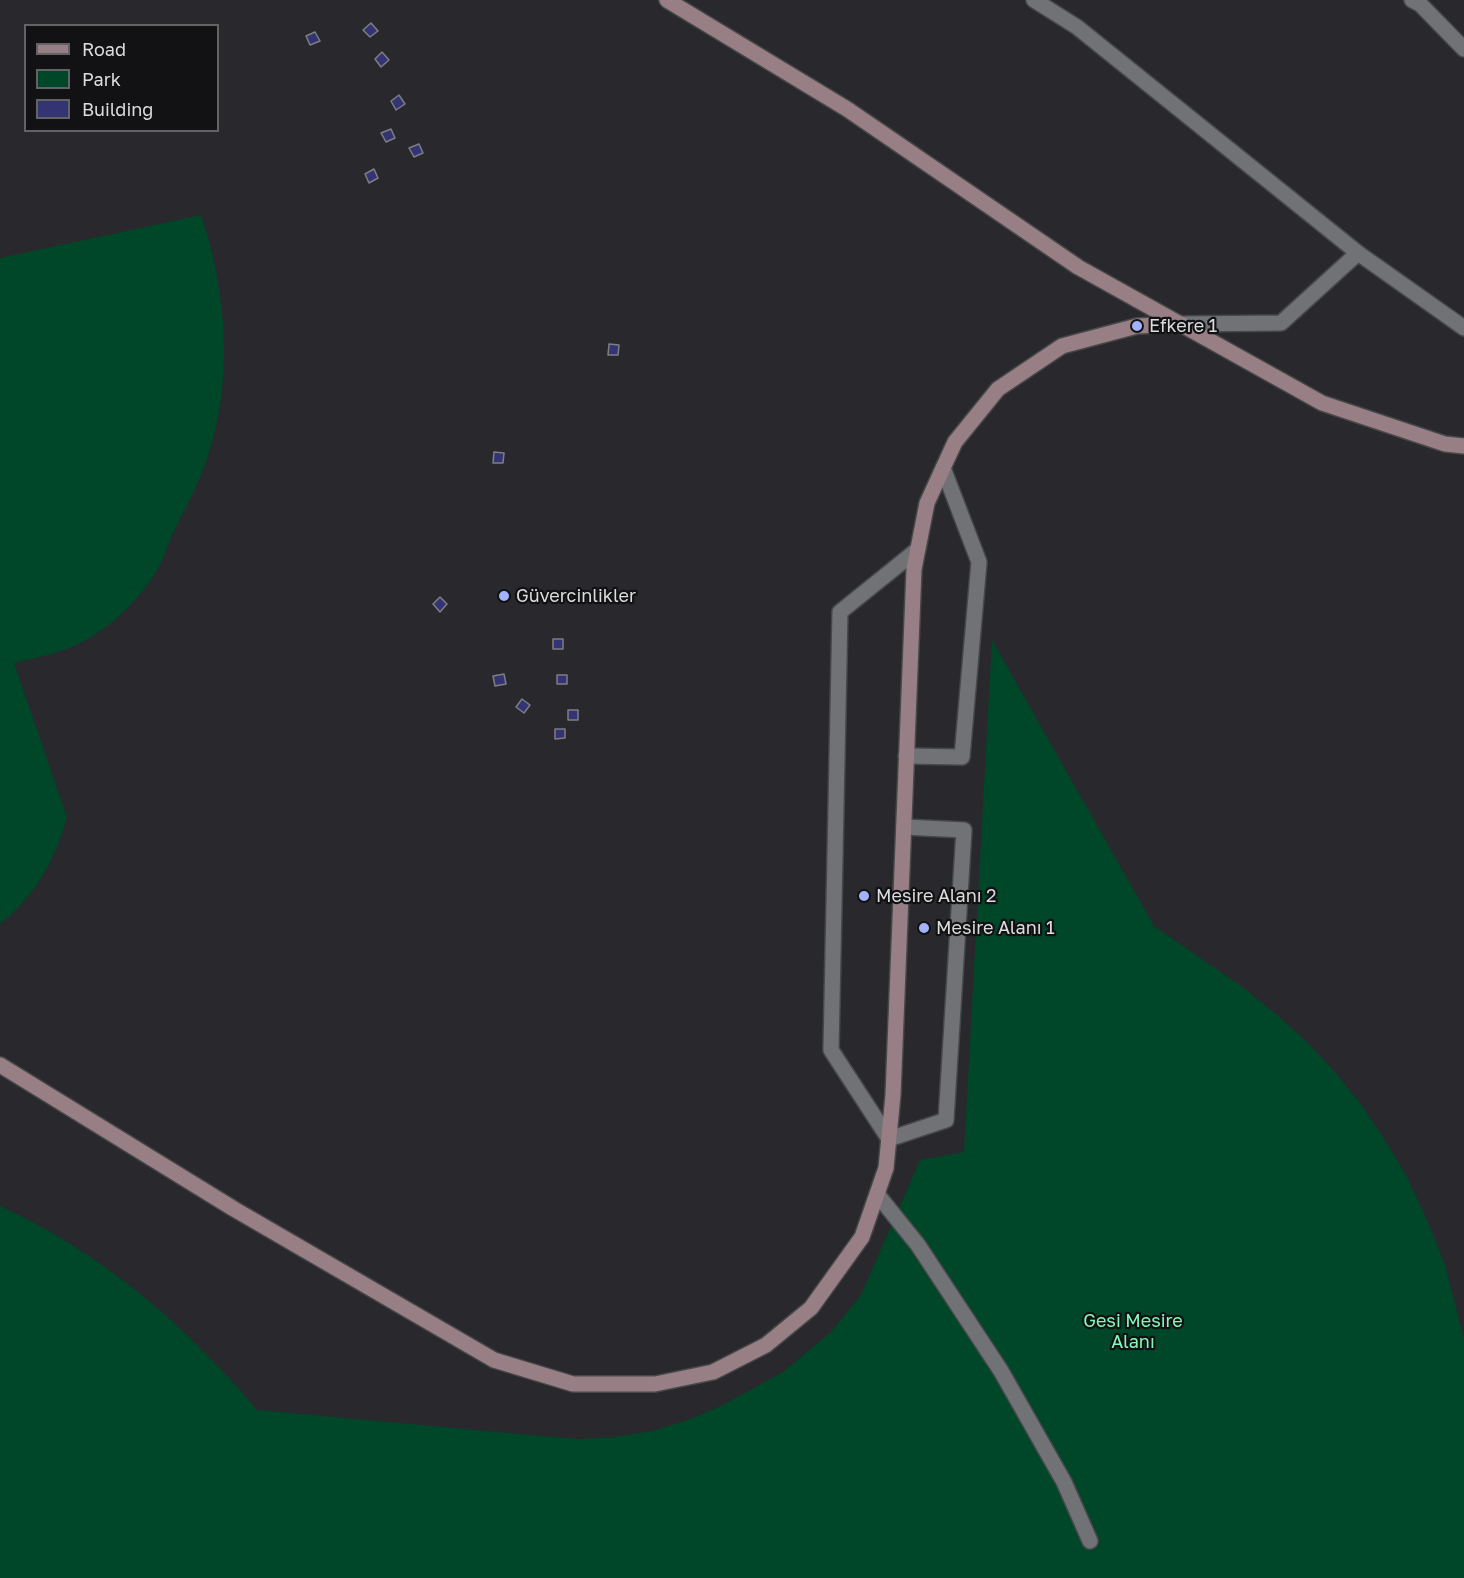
<!DOCTYPE html>
<meta charset="utf-8">
<style>
body{margin:0}
#map{position:relative;width:1464px;height:1578px;overflow:hidden;background:#29292d;font-family:"Golos Text",sans-serif}
canvas{display:block}
.legend{position:absolute;left:24px;top:24px;width:195px;height:108px;box-sizing:border-box;background:#121214;border:2px solid #626365;margin:0;padding:8px 10px;list-style:none;font-size:18px;color:#dbdcde}
.legend li{display:flex;align-items:center;gap:12px;height:30px}
.legend b{width:30px;border:2px solid #626365}
</style>
<div id="map">
<canvas width="1464" height="1578"></canvas>
<ul class="legend">
<li><b style="height:8px;background:#977f85"></b>Road</li>
<li><b style="height:16px;background:#004629"></b>Park</li>
<li><b style="height:16px;background:#343475"></b>Building</li>
</ul>
</div>
<script>
const c = document.querySelector('canvas').getContext('2d');
c.lineJoin = 'round';
function paint(path, color) { c.fillStyle = color; c.fill(path, 'evenodd'); }
function strokePath(path, color, width, dash) { c.strokeStyle = color; c.lineWidth = width; c.lineCap = dash ? 'butt' : 'round'; c.setLineDash(dash || []); c.stroke(path); }
function write(font, color, halo, rows, align = 'center') {
  c.font = font + ' "Golos Text",sans-serif'; c.lineWidth = 4.5; c.setLineDash([]); c.textBaseline = 'middle'; c.strokeStyle = halo; c.fillStyle = color; for (const [text, x, y, turn = 0] of rows) {
    c.save(); c.translate(x, y); c.rotate((+turn || 0) * Math.PI / 180); c.textAlign = isNaN(turn) ? turn : align; if (halo) c.strokeText(text, 0, 0); c.fillText(text, 0, 0); c.restore();
  }
}
paint(new Path2D(`
 M201,215C228,297 234,383 205,465C196,490 183,512 172,535C168,544 166,552 162,561C145,594 116,624 84,641C62,653 38,657 14,663L67,817C55,860 36,895 0,924V258Z
 M992,640L1154,926L1245,989L1277,1015L1307,1042L1334,1071L1360,1103L1383,1137L1407,1177L1427,1220L1445,1265L1464,1339V1578H0V1206C102,1253 186,1325 257,1410L541,1436L579,1439L616,1437L652,1431L688,1420L721,1406L783,1372L831,1332L861,1295L920,1160L964,1152Z`), '#004629');
const building = new Path2D(`
 M371,23L378,31L370,37L363,30Z
 M315,32L320,41L310,45L306,36Z
 M382,52L389,60L381,67L375,59Z
 M399,95L405,104L396,110L391,101Z
 M391,129L395,138L386,142L381,133Z
 M419,144L423,153L414,157L409,148Z
 M374,169L378,178L369,183L365,174Z
 M609,344L619,345L618,355H608Z
 M494,452L504,453L503,463H493Z
 M440,597L447,604L440,612L433,604Z
 M553,639H563V649H553Z
 M504,674L506,684L495,686L493,676Z
 M557,675H567V684H557Z
 M522,699L530,705L524,713L516,707Z
 M568,710H578V720H568Z
 M555,729H565V738L555,739Z`);
paint(building, '#343475');
strokePath(building, '#7d7e82', 1.5);
const lane = new Path2D(`
 M906,756L962,757L979,562L943,468
 M904,827L964,830L946,1120L889,1139L831,1050L840,612L917,550
 M877,1194L918,1245L1001,1371L1064,1482L1090,1541`);
const street = new Path2D(`
 M1034,0L1077,27L1358,253L1464,328
 M1412,0L1420,4L1464,49
 M1181,324L1281,323L1358,253`);
const secondary = new Path2D(`
 M667,0L847,109L1078,267L1322,403L1445,444L1464,446
 M0,1065L234,1209L494,1360L573,1384H655L713,1372L766,1345L811,1308L862,1237L886,1168L893,1095L914,569L927,503L943,468L955,442L998,389L1062,346L1137,326L1181,324`);
strokePath(lane, '#464749', 18);
strokePath(street, '#464749', 18);
strokePath(secondary, '#464749', 18);
strokePath(lane, '#717276', 15);
strokePath(street, '#717276', 15);
strokePath(secondary, '#977f85', 15);
for (const [x, y, r, color] of [
 [1137,326,6,"#a2b2fd"],
 [504,596,6,"#a2b2fd"],
 [864,896,6,"#a2b2fd"],
 [924,928,6,"#a2b2fd"]
]) { const dot = new Path2D(); dot.arc(x, y, r, 0, 2 * Math.PI); c.fillStyle = color; c.fill(dot); strokePath(dot, '#121214', 2); }
write('18px', '#dbdcde', '#121214', [
 ["Efkere 1",1149,326],
 ["Güvercinlikler",516,596],
 ["Mesire Alanı 2",876,896],
 ["Mesire Alanı 1",936,928]
], 'left');
write('18px', '#84f8b9', '#121214', [
 ["Gesi Mesire",1133,1321],
 ["Alanı",1133,1342]
]);
</script>
